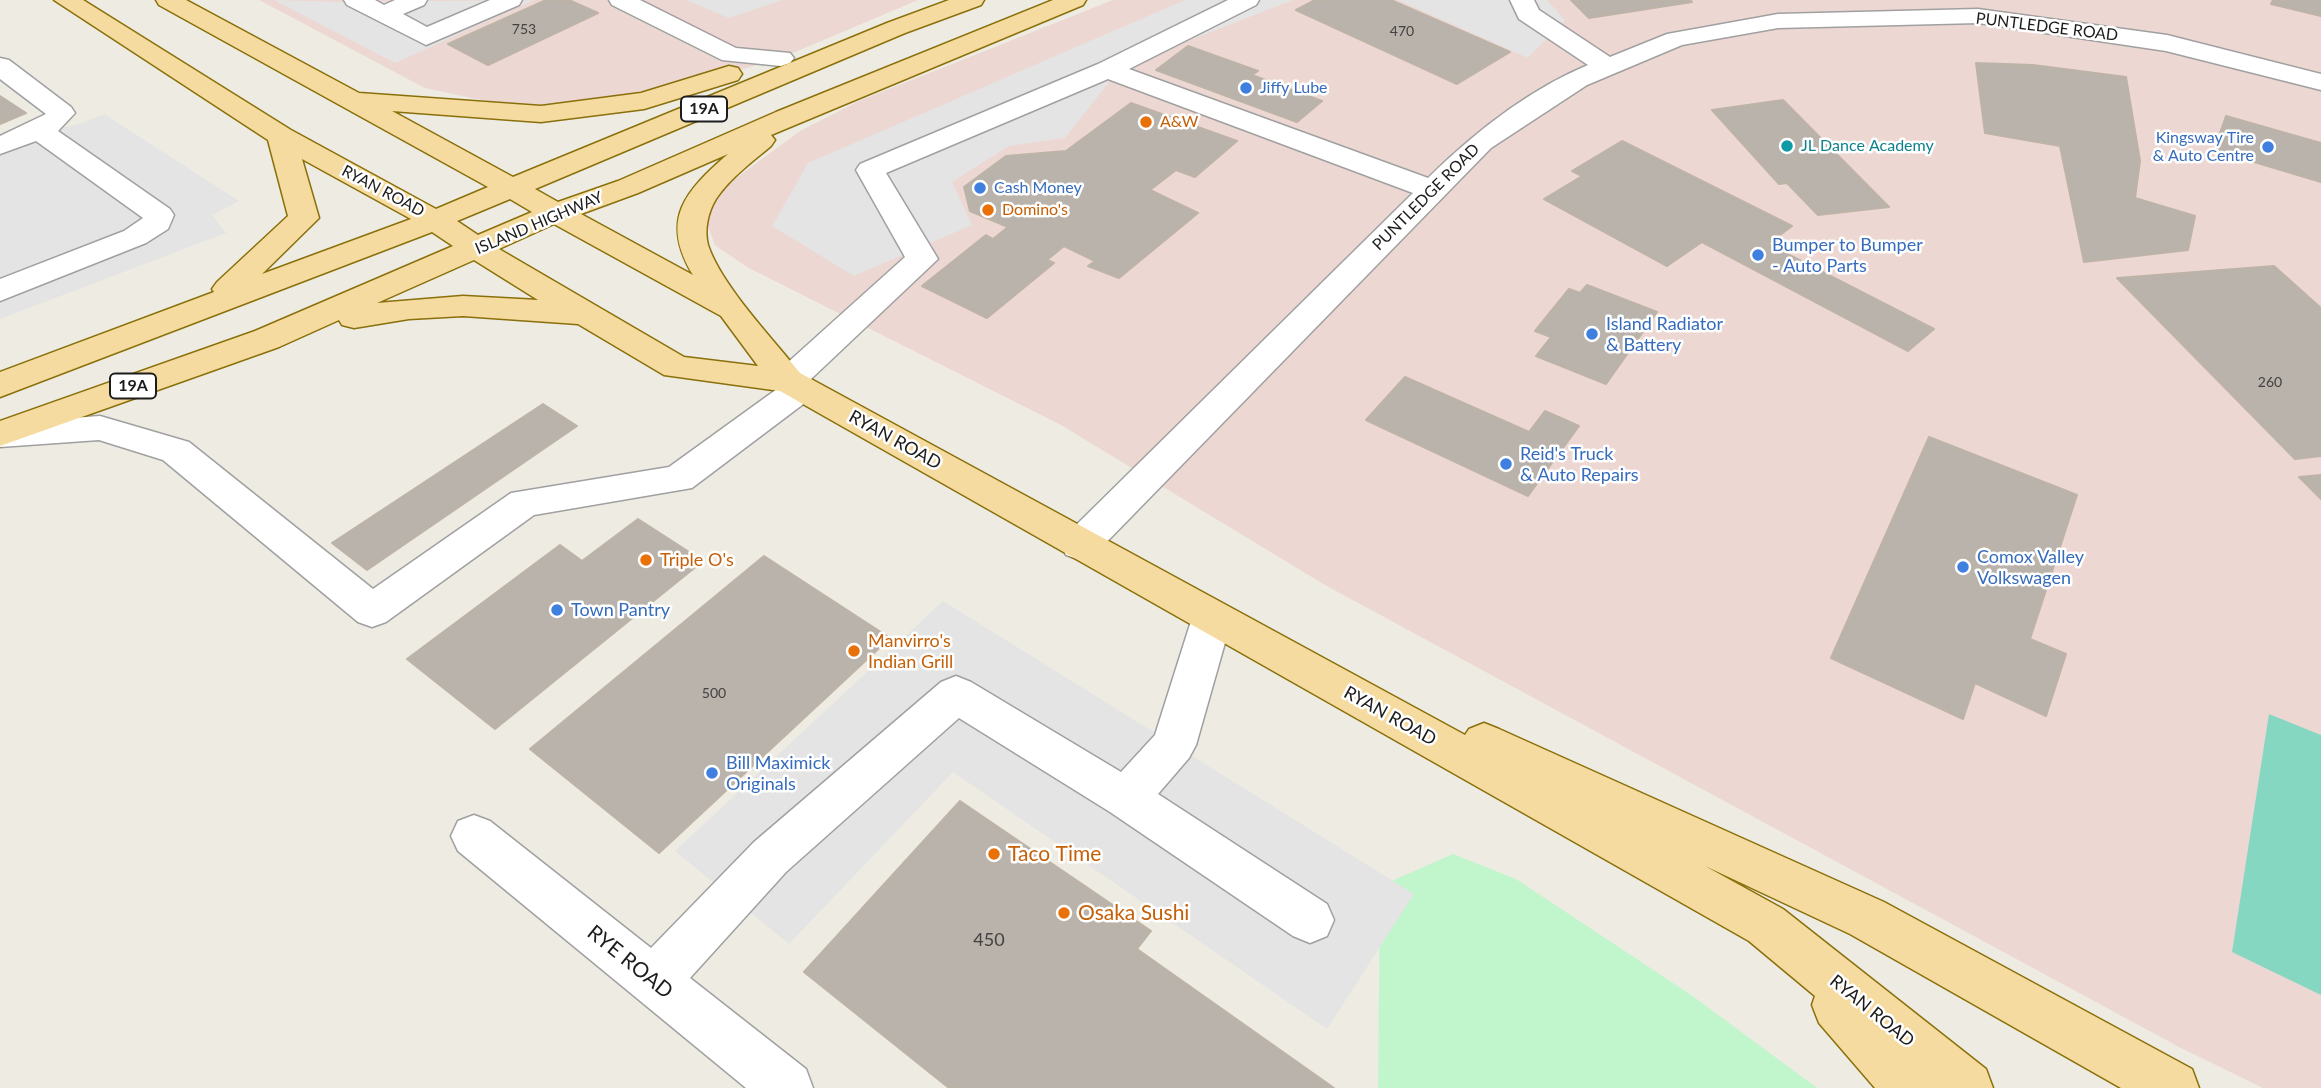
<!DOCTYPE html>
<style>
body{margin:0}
canvas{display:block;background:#edebe2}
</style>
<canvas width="2321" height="1088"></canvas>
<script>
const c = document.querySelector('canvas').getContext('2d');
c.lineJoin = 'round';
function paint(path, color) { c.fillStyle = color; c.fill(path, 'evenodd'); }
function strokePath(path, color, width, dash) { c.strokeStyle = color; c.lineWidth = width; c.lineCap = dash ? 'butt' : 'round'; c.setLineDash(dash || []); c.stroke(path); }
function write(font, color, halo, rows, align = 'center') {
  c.font = font + ' Lato,sans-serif'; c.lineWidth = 5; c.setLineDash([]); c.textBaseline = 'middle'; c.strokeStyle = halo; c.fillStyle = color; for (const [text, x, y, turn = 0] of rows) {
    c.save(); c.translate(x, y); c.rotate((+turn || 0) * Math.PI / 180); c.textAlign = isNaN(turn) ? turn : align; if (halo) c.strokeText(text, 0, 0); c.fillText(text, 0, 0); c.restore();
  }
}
paint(new Path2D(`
 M259,0H918L781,58L586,114L509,106L425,88Z
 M1113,0H2321V1088H2263L2181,1048L1325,585L1061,425L747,267L715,245L708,226L711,208L728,184L800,131L859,101Z`), '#edd7d2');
paint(new Path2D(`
 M1453,854L1516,879L1694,997L1817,1088H1378L1380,886Z`), '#c1f5cc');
paint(new Path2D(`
 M2269,714L2321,735V995L2232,952Z`), '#85d7c2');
paint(new Path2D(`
 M274,0L344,2L534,0L395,63Z
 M686,0H782L729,18Z
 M1185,0H1293L1121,67L1065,138L1009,146L952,182L972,225L854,276L772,226L808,163Z
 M1398,0H1547L1565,20L1528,58Z
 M104,114L239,201L212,215L226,233L0,319V138L76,125Z
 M943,601L1414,894L1327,1029L953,772L789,944L675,851Z`), '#e4e4e4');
const building = new Path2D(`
 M546,0H569L598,13L488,65L448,44Z
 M1315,0H1391L1510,52L1457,84L1296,10Z
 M1571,0H1690L1692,2L1589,18Z
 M2273,0H2321V16L2271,4Z
 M1188,46L1258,71L1252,75L1322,101L1297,122L1156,70Z
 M1976,63L2033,65L2126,77L2140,161L2135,198L2195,216L2188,250L2084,262L2060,146L1985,133Z
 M0,96L26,113L0,124Z
 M1783,100L1889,207L1818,215L1787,183L1779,184L1712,110Z
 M1131,103L1237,141L1195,177L1176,170L1150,190L1198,213L1119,278L1088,266L1095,261L1064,246L1047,260L1054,263L987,318L922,286L986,235L993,239L1008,227L970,211L964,187L1006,156L1066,151Z
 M2226,116L2321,143V182L2214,150Z
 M1622,141L1792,226L1768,244L1934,329L1908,351L1702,242L1667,266L1544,199L1582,176L1572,171Z
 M2274,266L2321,308V456L2295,459L2117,278Z
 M1587,285L1657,312L1606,384L1536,356L1551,337L1535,331L1569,289L1580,293Z
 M1405,377L1529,432L1545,411L1579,426L1528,496L1366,420Z
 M543,404L577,426L367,570L332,543Z
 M1929,437L2077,495L2030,639L2066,654L2046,716L1975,683L1963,719L1831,658Z
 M2321,475V499L2299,477Z
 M638,519L703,561L495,729L407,659L560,545L582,561Z
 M764,556L890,638L659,853L530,749Z
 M960,801L1151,931L1137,949L1334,1088H949L804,972Z`);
paint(building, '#b9b3ac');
strokePath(building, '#bdb3a6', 2);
const minor = new Path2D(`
 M344,0H375L384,5L395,0H427L424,5L403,14L427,27L490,0H522L519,5L426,45L347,5Z
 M609,0H640L736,48L790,53L794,58L790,63L781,66L722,60L612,5Z
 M1228,0H1259L1256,5L1129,69L1428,178C1474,133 1528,90 1588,65L1519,19L1510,0H1534L1539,10L1610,57L1667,34L1778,14L1978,9L2167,35L2321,74V90L2166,51L1978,23L1778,28L1682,45L1587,85L1491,148L1094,555L1080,560L1066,555L1061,545L1066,535L1413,193L1108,79L886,173L938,259L811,379L819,388L814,396L692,488L534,515L386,622L372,627L358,622L163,460L99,440L0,447V423L100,416L189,442L373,589L511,493L669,467L777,389L771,381L776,373L905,257L856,170L860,164L1098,64Z
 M0,58L9,60L71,107L75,113L58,131L170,209L174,215L168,229L146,243L0,301V279L124,231L143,218L36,141L0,154V136L46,114L0,79Z
 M1212,602L1226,607L1232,618L1196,745L1189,758L1158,794L1327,904L1334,920L1327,936L1310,943L1293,936L1110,812L959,718L786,872L690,978L806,1069L813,1088H746L458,851L451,836L458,821L474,815L490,821L651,948L754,842L941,682L956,676L971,682L1121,772L1155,735L1192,618L1198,607Z`);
const major = new Path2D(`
 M54,0H83L291,130L436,209L488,187L159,5L156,0H186L359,93L541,106L641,93L729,66L738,68L742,74L738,80L644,109L541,122L392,111L513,177L887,23L949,0H984L981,5L905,33L535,189L558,202L618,181L776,112L1053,0H1086L1083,5L771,135L775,140L771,146C752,162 730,178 716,199C708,212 704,230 708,245C721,285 773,339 800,373L1465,735L1469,729L1484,723L1499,729L1884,902L2192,1069L2199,1088H2121L1850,934L1705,866L1783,909L1986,1069L1993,1088H1875L1819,1023L1812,1005L1815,996L1749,941L780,391L664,375L578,324L463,316L409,319L354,328L342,325L339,320L279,347L0,446V421L255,331L453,246L432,232L0,397V372L214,292L212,289L217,282L288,216L268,140ZM728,154C684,192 660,220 693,275L581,214L638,193ZM302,159L411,219L262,274L319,218ZM510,199L532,212L478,235L457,221ZM554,224L721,316L758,366L684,357L499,249ZM474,260L538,300L463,296L377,303Z`);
strokePath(minor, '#a0a0a0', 3);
strokePath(major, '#8a700a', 3);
paint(minor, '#fff');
paint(major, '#f5db9f');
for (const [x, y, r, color] of [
 [1246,88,7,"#3f7fe0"],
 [1146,122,7,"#e8710a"],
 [1787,146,7,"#0f9aa8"],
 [2268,147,7,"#3f7fe0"],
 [980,188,7,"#3f7fe0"],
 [988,210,7,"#e8710a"],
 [1758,255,7,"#3f7fe0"],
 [1592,334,7,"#3f7fe0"],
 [1506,464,7,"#3f7fe0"],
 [646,560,7,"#e8710a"],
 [1963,567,7,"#3f7fe0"],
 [557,610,7,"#3f7fe0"],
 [854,651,7,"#e8710a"],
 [712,773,7,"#3f7fe0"],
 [994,854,7,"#e8710a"],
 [1064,913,7,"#e8710a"]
]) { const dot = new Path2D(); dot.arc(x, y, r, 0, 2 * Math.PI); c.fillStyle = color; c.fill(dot); strokePath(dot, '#fff', 2.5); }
write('14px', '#434240', null, [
 ["753",524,29],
 ["470",1402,31],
 ["260",2270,382],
 ["500",714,693]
]);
write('16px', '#1c1c1c', '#fff', [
 ["PUNTLEDGE ROAD",2047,27,7],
 ["RYAN ROAD",383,191,28],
 ["PUNTLEDGE ROAD",1426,197,-45],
 ["ISLAND HIGHWAY",539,223,-23]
]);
write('16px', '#366cbe', '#fff', [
 ["Jiffy Lube",1260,88],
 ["Kingsway Tire",2254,138,"right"],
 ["& Auto Centre",2254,156,"right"],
 ["Cash Money",994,188]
], 'left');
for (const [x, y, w] of [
 [704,109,46],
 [133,386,46]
]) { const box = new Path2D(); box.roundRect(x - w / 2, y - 12.5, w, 25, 5); c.fillStyle = '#fff'; c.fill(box); strokePath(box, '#1c1c1c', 2); }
write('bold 16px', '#1c1c1c', null, [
 ["19A",704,109],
 ["19A",133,386]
]);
write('16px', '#c56008', '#fff', [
 ["A&W",1160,122],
 ["Domino's",1002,210]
], 'left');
write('16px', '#0d838f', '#fff', [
 ["JL Dance Academy",1801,146]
], 'left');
write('18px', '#366cbe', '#fff', [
 ["Bumper to Bumper",1772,245],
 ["- Auto Parts",1772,266],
 ["Island Radiator",1606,324],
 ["& Battery",1606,345],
 ["Reid's Truck",1520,454],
 ["& Auto Repairs",1520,475],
 ["Comox Valley",1977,557],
 ["Volkswagen",1977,578],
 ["Town Pantry",571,610],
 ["Bill Maximick",726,763],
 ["Originals",726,784]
], 'left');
write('18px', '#1c1c1c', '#fff', [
 ["RYAN ROAD",895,440,29],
 ["RYAN ROAD",1390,716,29],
 ["RYAN ROAD",1872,1011,39]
]);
write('18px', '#c56008', '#fff', [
 ["Triple O's",660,560],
 ["Manvirro's",868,641],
 ["Indian Grill",868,662]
], 'left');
write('18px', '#434240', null, [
 ["450",989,940]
]);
write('21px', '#c56008', '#fff', [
 ["Taco Time",1008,854],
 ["Osaka Sushi",1078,913]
], 'left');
write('21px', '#1c1c1c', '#fff', [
 ["RYE ROAD",630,962,39]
]);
</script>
